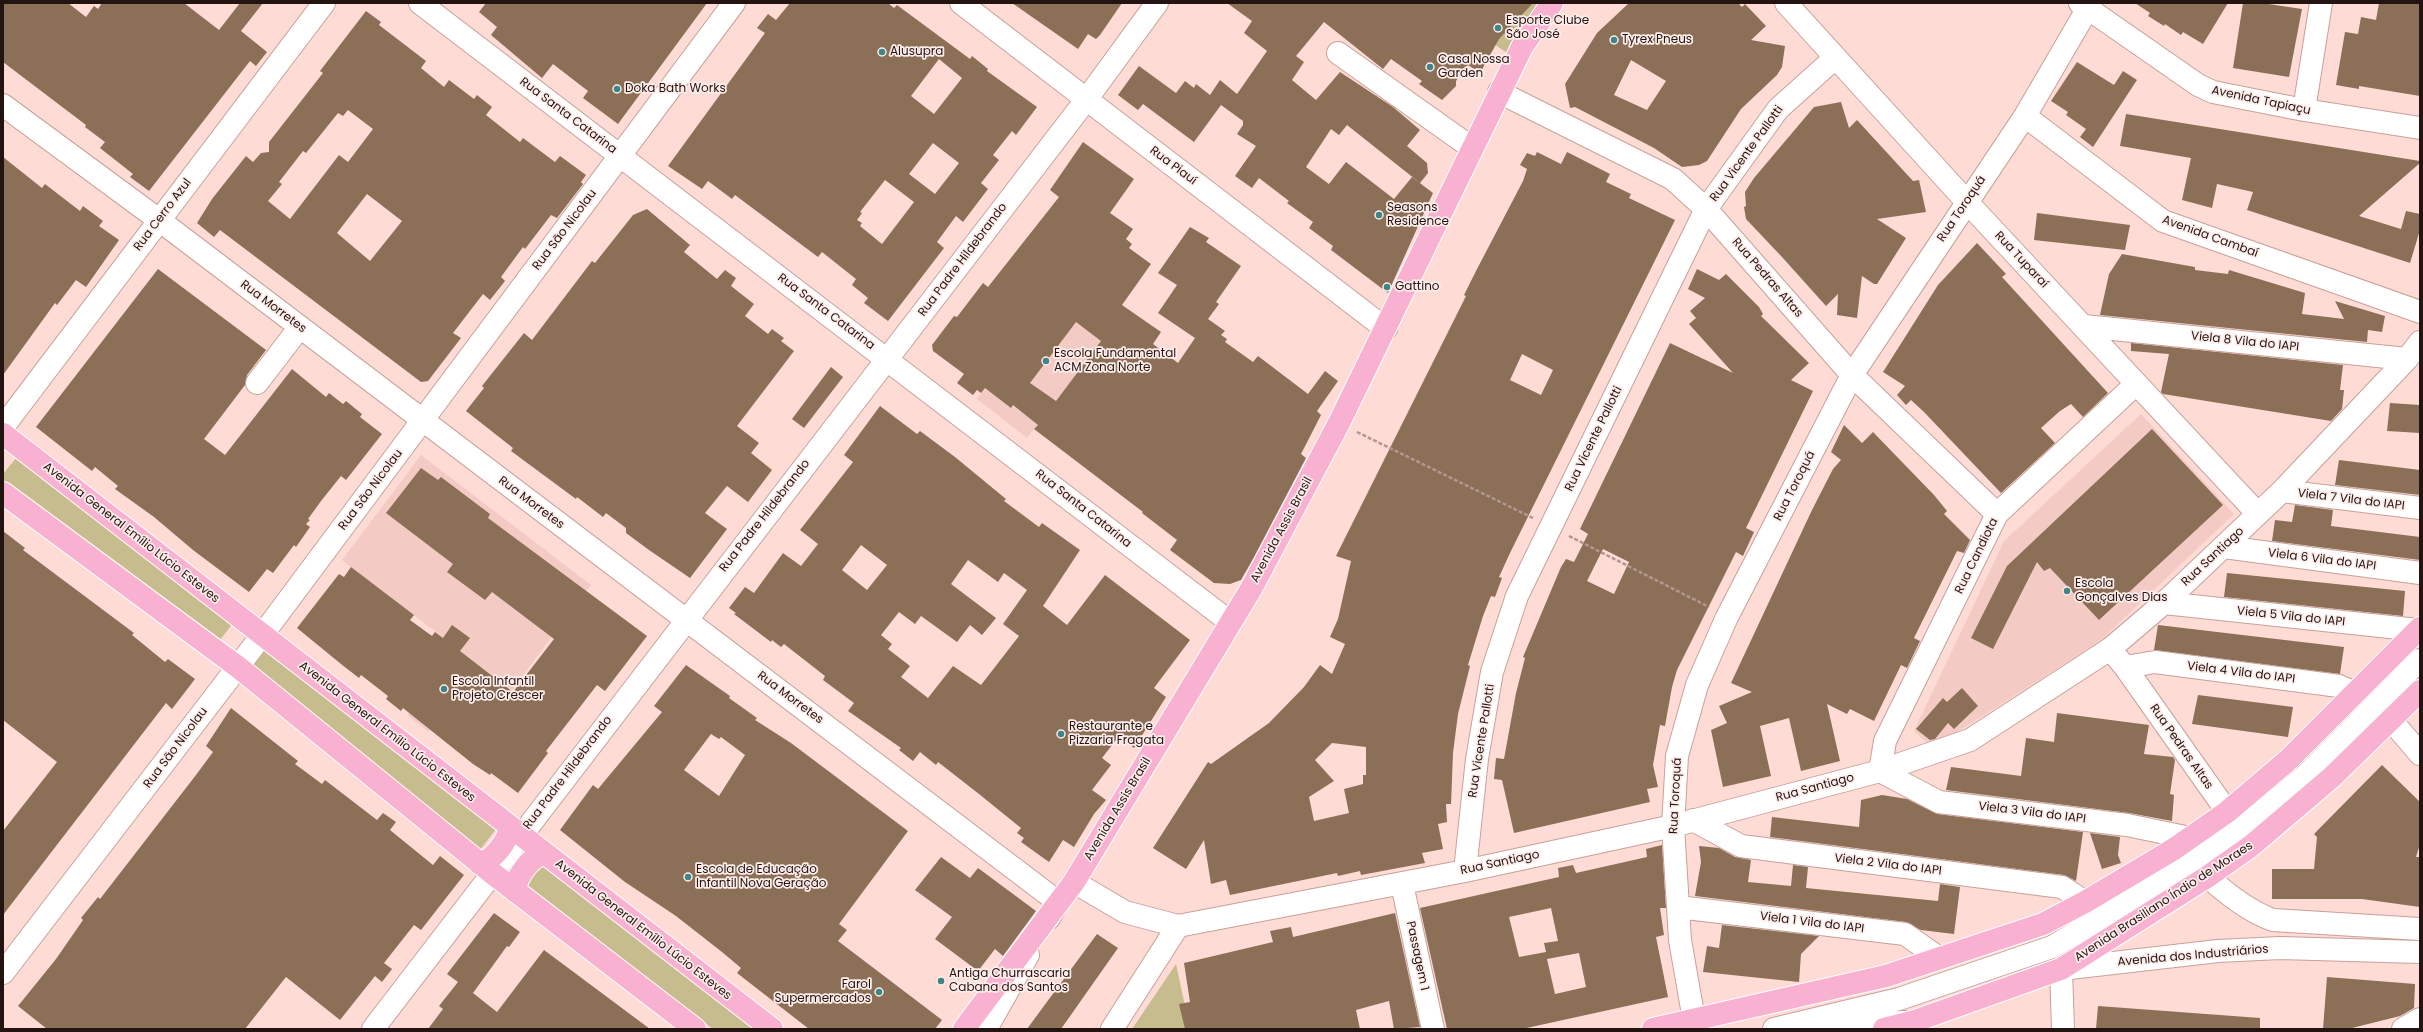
<!DOCTYPE html>
<meta charset="utf-8">
<style>
body{margin:0}
#map{position:relative;width:2423px;height:1032px;overflow:hidden;background:#fedbd5;font-family:Poppins,sans-serif}
canvas{display:block}
.frame{position:absolute;inset:0;border:4px solid #231412;pointer-events:none}
</style>
<div id="map">
<canvas width="2423" height="1032"></canvas>
<div class="frame"></div>
</div>
<script>
const c = document.querySelector('canvas').getContext('2d');
c.lineJoin = 'round';
function paint(path, color) { c.fillStyle = color; c.fill(path, 'evenodd'); }
function strokePath(path, color, width, dash) { c.strokeStyle = color; c.lineWidth = width; c.lineCap = dash ? 'butt' : 'round'; c.setLineDash(dash || []); c.stroke(path); }
function write(font, color, halo, rows, align = 'center') {
  c.font = font + ' Poppins,sans-serif'; c.lineWidth = 3.5; c.setLineDash([]); c.textBaseline = 'middle'; c.strokeStyle = halo; c.fillStyle = color; for (const [text, x, y, turn = 0] of rows) {
    c.save(); c.translate(x, y); c.rotate((+turn || 0) * Math.PI / 180); c.textAlign = isNaN(turn) ? turn : align; if (halo) c.strokeText(text, 0, 0); c.fillText(text, 0, 0); c.restore();
  }
}
paint(new Path2D(`
 M1061,288L1111,329L1027,438L977,399Z
 M2141,414L2234,514L2100,641L1962,729L1930,745L1914,731L2004,541Z
 M421,455L591,585L512,690L479,666L429,732L407,715L457,648L342,560Z`), '#f4cbc4');
paint(new Path2D(`
 M1435,3H1542L1507,53Z
 M17,457L234,622L216,645L3,480V474Z
 M265,650L497,828L480,850L248,671Z
 M539,859L759,1029H713L522,881Z
 M1176,964L1190,1029H1132Z`), '#c7bc8d');
paint(new Path2D(`
 M3,3H68L86,17L94,6L98,9L102,3H184L219,30L240,3H263L241,31L267,52L256,66L250,61L149,191L130,177L133,174L100,148L105,142L85,127L86,125L3,62Z
 M486,3H707L618,124L583,98L588,91L553,64L542,78L491,35L497,27L479,12Z
 M790,3H888L894,8L897,5L970,59L972,56L988,69L987,71L1037,107L1016,135L1012,131L993,155L999,160L981,183L988,189L963,222L956,216L937,242L944,248L888,321L864,303L868,298L852,285L856,279L822,252L818,257L735,195L732,199L708,181L702,189L668,166L765,33L757,28L768,14L776,20ZM939,59L962,78L934,114L911,96ZM933,143L959,163L935,194L909,174ZM885,180L914,202L882,244L860,226L862,223L857,220L862,213L860,212Z
 M1012,3H1122L1100,35L1096,39L1088,34L1078,49Z
 M1227,3H1533L1499,39L1480,73L1468,65L1456,81V86L1442,100L1419,84L1422,81L1391,59L1383,69L1324,22L1296,56L1304,62L1292,80L1316,100L1340,72L1393,107L1420,130L1407,146L1427,163L1428,173L1420,183L1347,125L1339,135L1331,129L1306,167L1329,184L1346,162L1394,199L1412,177L1433,193L1388,293L1331,250L1333,246L1309,228L1313,222L1287,203L1289,201L1259,178L1252,188L1235,176L1256,146L1237,134L1243,125V121L1221,105L1194,142L1143,104L1138,110L1118,95L1139,66L1176,93L1185,81L1194,88L1196,84L1210,95L1220,80L1237,94L1267,51L1244,33L1252,21Z
 M1629,3H1738L1742,7L1745,4L1766,26L1751,40L1785,46L1782,67L1777,75L1741,109L1707,161L1699,165L1682,167L1654,148L1575,107L1570,108L1565,84L1597,33ZM1631,60L1666,81L1647,110L1614,95Z
 M2135,3H2228L2203,44L2183,32L2181,35L2165,24L2164,26L2148,16L2150,13Z
 M2243,3H2262L2302,9L2289,77L2233,68Z
 M2379,3H2420V96L2359,86V89L2336,85L2345,32L2358,34L2361,17L2376,20Z
 M366,11L381,22L379,25L426,61L421,68L444,87L449,80L474,99L477,95L492,107L486,115L520,142L523,138L555,162L560,156L586,175L581,182L583,184L557,218L551,215L525,249L523,247L501,277L505,281L490,300L483,294L453,333L461,338L428,381L421,382L220,230L214,237L197,223L212,199L246,156L253,162L261,153L269,152V142L323,73L320,71ZM348,110L373,129L348,162L339,155L290,219L268,201L282,184L279,182L303,151L306,153L338,113L343,116ZM367,194L402,221L370,261L337,233Z
 M2077,62L2114,85L2123,71L2137,80L2093,147L2080,137L2086,129L2066,115L2068,112L2051,101Z
 M1841,102L1849,128L1857,120L1913,181L1919,180L1926,212L1877,219L1906,238L1877,284H1874L1862,276L1857,318L1837,315L1838,294L1826,306L1782,257L1746,219L1744,207L1746,206L1745,192L1754,178L1814,107Z
 M2126,114L2420,161V163L2359,216L2401,229L2406,211L2420,214V230L2410,263L2247,210L2253,192L2217,184L2212,208L2182,200L2191,158L2120,146Z
 M1083,142L1134,179L1110,213L1133,229L1126,239L1132,244L1129,248L1151,264L1122,305L1161,332L1153,344L1178,363L1195,338L1158,313L1177,285L1158,273L1190,227L1209,238L1206,242L1241,266L1216,302L1219,304L1208,319L1225,331L1221,335L1227,339L1225,342L1253,362L1258,356L1308,394L1325,371L1338,381L1317,411L1321,415L1301,454L1306,458L1253,559L1241,580L1230,584L1214,583L1170,550L1177,540L1142,513L1143,512L1034,429L1038,425L1013,405L1011,408L985,388L981,393L977,390L973,395L957,383L964,374L933,351L932,345L954,316L957,317L983,283L988,287L1059,197L1050,190ZM1076,322L1101,341L1056,401L1030,383Z
 M1537,152L1561,164L1567,152L1575,156L1610,174L1606,182L1631,194L1629,198L1675,220L1510,553L1499,577L1502,578L1495,597L1491,596L1483,616L1468,665L1470,666L1458,714L1453,753L1451,804H1446L1447,822L1438,824L1443,849L1422,853L1425,863L1361,875L1360,871L1338,876L1337,873L1230,895L1226,880L1211,884L1204,840L1186,869L1153,848L1208,762L1211,764L1269,723L1304,687L1320,665L1332,674L1345,644L1330,637L1338,619L1351,561L1336,556L1466,296L1464,295L1476,271L1523,181L1527,169L1520,165L1527,153L1535,156ZM1522,354L1553,370L1541,395L1510,380ZM1332,743L1366,747V775H1363V784L1344,789L1349,813L1314,821L1309,797L1334,781L1315,760Z
 M3,157L42,188L45,184L80,211L83,206L103,221L99,226L119,240L86,287L76,280L57,305L55,303L3,375Z
 M647,209L690,245L684,252L717,279L725,270L736,278L731,286L754,304L745,316L768,334L772,329L784,338L781,341L794,351L737,426L759,443L751,453L772,470L748,502L727,486L705,513L727,529L690,578L649,550L626,533V528L606,513L603,517L577,497L576,499L511,451L513,448L466,411L484,388L482,386L524,333L532,340L592,261L595,263L633,215Z
 M2037,213L2130,225L2125,250L2034,240Z
 M1977,243L2006,274L2002,277L2108,393L2083,417L2071,404L2060,411L2041,428L2055,443L2001,493L1924,412L1911,400L1906,405L1897,395L1905,386L1883,372L1938,285Z
 M2122,254L2195,267V270L2228,274L2229,270L2305,293L2302,314L2344,319L2335,301L2385,316L2382,332L2368,330L2367,342L2100,315L2109,274Z
 M158,269L266,350L247,375L245,385L204,439L225,455L292,369L326,397L329,393L343,404L346,401L362,414L360,417L382,434L346,480L341,476L321,501L308,519L310,520L306,524L310,527L296,547L294,545L273,573L267,569L249,592L193,550L154,517L115,489L118,486L95,467L92,471L36,427Z
 M1697,269L1719,280L1726,274L1759,307L1763,314L1761,316L1809,363L1791,380L1813,391L1746,528L1754,532L1743,556L1736,552L1677,670L1672,687L1665,726L1660,725L1653,765L1658,787L1647,789L1650,802L1514,833L1502,780L1494,779L1496,758L1504,759L1516,693L1525,658L1523,657L1561,567L1566,559L1574,562L1588,534L1580,529L1670,343L1733,373L1689,324L1696,318L1690,311L1705,298L1688,289ZM1603,549L1629,562L1614,594L1587,581Z
 M2131,343L2343,365L2340,390H2344L2342,409L2331,421L2163,394L2161,392L2169,354L2131,351Z
 M831,367L843,377L804,428L792,419Z
 M2390,403L2420,405V433L2387,431Z
 M880,406L917,434L920,431L955,457L1006,499L1004,501L1039,527L1042,523L1080,550L1043,606L1067,625L1105,575L1190,640L1154,688L1166,697L1134,748L1119,736L1102,758L1111,765L1092,790L1106,800L1094,814L1074,847L1063,840L1049,862L1021,842L1024,838L1017,833L1021,828L979,794L938,762L936,765L920,752L913,761L899,750L901,748L848,711L854,703L823,680L825,676L784,644L781,647L772,640L771,642L734,614L736,613L729,608L745,587L754,593L783,553L801,566L818,544L800,530L853,462L844,455ZM861,545L887,565L867,590L842,570ZM968,560L998,582L1004,573L1027,590L1003,624L1019,636L981,685L953,666L928,698L901,677L910,666L888,649L892,644L881,635L899,612L915,624L921,616L957,642L970,625L982,635L996,618L951,584Z
 M1844,425L1862,443L1873,432L1934,495L1947,511L1944,514L1970,540L1964,553L1957,551L1914,638L1920,641L1907,668L1901,665L1874,721L1850,709L1847,714L1827,704L1840,761L1801,771L1789,718L1760,726L1771,776L1723,787L1711,730L1727,723L1719,706L1752,692L1731,683L1812,510L1833,469L1841,460L1831,452Z
 M2152,429L2223,505L2099,620L2050,568L2044,571L2037,562L1993,649L1971,638L2007,566Z
 M2339,460L2420,470V495L2335,485Z
 M421,468L438,480L441,477L490,514L488,518L647,636L605,691L597,685L546,751L548,753L518,793L491,773L490,775L473,764L403,708L401,711L386,699L388,696L361,675L359,678L341,664L297,628L339,574L344,577L351,567L414,615L410,620L432,636L435,632L443,638L452,625L470,638L460,651L513,692L554,639L492,592L485,600L447,572L453,564L386,513Z
 M2295,505L2333,510L2331,526L2420,537V560L2272,541L2275,520L2292,522Z
 M3,531L25,548L23,550L134,633L132,635L165,662L168,659L195,679L172,709L166,703L3,915V831L57,762L3,720Z
 M2227,573L2405,591L2403,616L2224,597Z
 M2158,625L2344,647L2340,674L2154,650Z
 M686,665L730,696L729,698L757,718L755,720L791,743L908,831L839,924L847,930L838,941L942,1020L935,1029H809L737,973L741,968L722,952L676,916L625,882L560,830L593,785L598,789L662,712L654,706ZM711,734L719,739L721,737L745,755L719,796L684,770Z
 M1962,688L1978,706L1954,729L1948,723L1935,739L1930,740L1916,729L1943,698L1947,702Z
 M2198,695L2293,707L2288,737L2192,724Z
 M231,708L298,761L295,764L322,784L325,780L377,820L383,813L396,822L390,830L433,865L440,856L464,875L421,930L414,925L384,963L392,969L382,982L375,976L340,1020L286,977L245,1029H47L18,1006L56,959L83,920L81,918L98,897L100,899L196,775L213,752L206,746Z
 M2057,713L2149,725L2144,754L2173,757L2175,760L2170,794L2174,795L2172,821L2129,813L1946,790L1951,767L2021,776L2026,738L2054,742Z
 M2382,765L2420,802V844L2416,857H2420V907L2362,899H2272V869H2314L2317,837L2314,834Z
 M1882,795L1907,799L1937,814L2083,832L2076,881L2064,875L1770,837L1772,817L1859,827L1861,800Z
 M2090,833L2120,837L2118,855L2121,863L2102,869Z
 M1662,845L1666,908H1660L1664,935L1656,937L1668,997L1522,1029H1447L1420,908L1559,877L1558,868L1573,865L1576,873L1647,857L1646,849ZM1551,908L1558,941L1544,943L1546,952L1519,957L1509,917ZM1579,953L1586,987L1555,994L1547,959Z
 M1699,846L1719,848L1735,857L1751,860L1748,882L1791,886L1793,865L1808,867L1806,888L1938,901L1940,884L1960,887L1954,934L1921,930L1906,922L1695,896L1701,862Z
 M941,857L970,878L978,868L1036,911L1003,956L995,949L978,971L935,939L952,917L915,890Z
 M494,913L520,932L509,947L507,946L473,993L497,1012L544,950L650,1029H428L443,1009L439,1006L458,982L447,974Z
 M1395,913L1420,1027L1394,1029L1389,1001L1356,1010L1360,1029H1185L1179,1004L1190,1002L1184,963L1273,942L1270,931L1291,927L1293,937Z
 M1722,925L1819,936L1801,954L1799,982L1703,972L1707,946L1719,948Z
 M1097,934L1118,948L1061,1029H1027Z
 M2327,977L2415,984L2414,1008L2400,1016L2348,1029H2323Z
 M2098,1006L2260,1018V1029H2096Z`), '#8b6f57');
const minor = new Path2D(`
 M420,3L1230,622
 M961,3L1386,329
 M1786,3L1967,202L2258,514
 M2080,3L2198,85L2213,92L2304,110L2420,128
 M1338,53L1472,148
 M1499,92L1673,179L1706,209L1852,375L1997,514
 M3,105L159,220L1058,902L1049,918
 M2304,110L2321,3
 M2025,116L2163,221L2420,312
 M2084,326L2407,359
 M257,383L300,327
 M2136,384L1997,514L1885,741L1880,771L1939,802L2127,825L2190,838
 M3,427L324,3
 M2282,491L2420,508
 M2224,547L2420,573
 M2164,603L2418,630
 M2110,649L2125,667L2238,827
 M2125,667L2155,662L2339,686L2355,693
 M2391,720L2420,754
 M1693,820L1741,846L2062,887L2085,902
 M2193,865C2219,886 2242,909 2273,920L2420,929
 M1465,871L1477,759L1492,672L1517,596L1706,209L1778,109L1835,58
 M1074,882L1125,912L1178,926L1465,871L1673,826L1880,771L1970,740L2110,649L2164,603L2282,491L2407,359L2420,342
 M1402,884L1433,1029
 M1678,907L1905,934L1939,958
 M3,973L263,634L734,3
 M1694,1020L1680,940L1673,826L1677,756L1697,685L1727,617L1852,375L2025,116L2088,8L2089,3
 M1833,1025L1904,1022
 M373,1029L1086,100L1157,3
 M986,1029L1028,955
 M1112,1029L1178,926
 M1774,1029L1899,999L2052,947L2191,864L2240,830L2304,777L2420,660
 M2063,1029L2061,969L2218,951L2280,948L2420,952
 M2403,1029L2420,1019`);
const major = new Path2D(`
 M3,434L772,1029
 M3,493L238,667L492,873L695,1029
 M480,864C494,859 507,842 510,828
 M515,891C516,877 530,857 544,854
 M964,1029L1074,882L1251,589L1339,423L1522,47L1552,3
 M1653,1029L1886,976L2043,924L2085,902L2174,849L2227,812L2287,761L2420,628
 M1884,1029L1912,1022L2061,969L2207,877L2251,846L2332,777L2420,691`);
strokePath(minor, '#c9a09a', 24);
strokePath(major, '#fff', 24);
strokePath(new Path2D(`
 M1357,432L1533,518
 M1569,536L1709,607`), '#b39692', 2.5, [4, 2]);
strokePath(minor, '#fff', 22);
strokePath(major, '#f8b1d1', 22);
for (const [x, y, r, color] of [
 [1498,28,4,"#3d8588"],
 [1614,40,4,"#3d8588"],
 [882,52,4,"#3d8588"],
 [1430,67,4,"#3d8588"],
 [617,89,4,"#3d8588"],
 [1379,215,4,"#3d8588"],
 [1387,287,4,"#3d8588"],
 [1046,361,4,"#3d8588"],
 [2067,591,4,"#3d8588"],
 [444,689,4,"#3d8588"],
 [1061,734,4,"#3d8588"],
 [688,877,4,"#3d8588"],
 [941,981,4,"#3d8588"],
 [879,992,4,"#3d8588"]
]) { const dot = new Path2D(); dot.arc(x, y, r, 0, 2 * Math.PI); c.fillStyle = color; c.fill(dot); strokePath(dot, '#feedea', 1.5); }
write('12px', '#231412', '#feedea', [
 ["Esporte Clube",1506,21],
 ["São José",1506,35],
 ["Tyrex Pneus",1622,40],
 ["Alusupra",890,52],
 ["Casa Nossa",1438,60],
 ["Garden",1438,74],
 ["Doka Bath Works",625,89],
 ["Seasons",1387,208],
 ["Residence",1387,222],
 ["Gattino",1395,287],
 ["Escola Fundamental",1054,354],
 ["ACM Zona Norte",1054,368],
 ["Escola",2075,584],
 ["Gonçalves Dias",2075,598],
 ["Escola Infantil",452,682],
 ["Projeto Crescer",452,696],
 ["Restaurante e",1069,727],
 ["Pizzaria Fragata",1069,741],
 ["Escola de Educação",696,870],
 ["Infantil Nova Geração",696,884],
 ["Antiga Churrascaria",949,974],
 ["Cabana dos Santos",949,988],
 ["Farol",871,985,"right"],
 ["Supermercados",871,999,"right"]
], 'left');
write('12px', '#231412', '#feedea', [
 ["Avenida Tapiaçu",2261,101,12],
 ["Rua Santa Catarina",568,116,37],
 ["Rua Vicente Pallotti",1747,154,-54],
 ["Rua Piauí",1173,166,37],
 ["Rua Toroquá",1962,209,-56],
 ["Rua Cerro Azul",163,215,-53],
 ["Rua São Nicolau",565,230,-53],
 ["Avenida Cambaí",2210,237,20],
 ["Rua Padre Hildebrando",963,260,-53],
 ["Rua Tuparaí",2021,260,47],
 ["Rua Pedras Altas",1767,278,49],
 ["Rua Morretes",273,307,37],
 ["Rua Santa Catarina",826,312,37],
 ["Viela 8 Vila do IAPI",2245,342,6],
 ["Rua Vicente Pallotti",1594,439,-64],
 ["Rua Toroquá",1795,486,-63],
 ["Rua São Nicolau",371,490,-53],
 ["Viela 7 Vila do IAPI",2351,500,7],
 ["Rua Morretes",531,503,37],
 ["Rua Santa Catarina",1083,509,38],
 ["Rua Padre Hildebrando",765,516,-52],
 ["Avenida Assis Brasil",1282,530,-62],
 ["Avenida General Emílio Lúcio Esteves",131,533,38],
 ["Rua Candiota",1977,556,-64],
 ["Rua Santiago",2213,557,-43],
 ["Viela 6 Vila do IAPI",2322,560,7],
 ["Viela 5 Vila do IAPI",2291,617,6],
 ["Viela 4 Vila do IAPI",2241,673,7],
 ["Rua Morretes",790,698,37],
 ["Avenida General Emílio Lúcio Esteves",387,732,38],
 ["Rua Vicente Pallotti",1482,741,-81],
 ["Rua Pedras Altas",2181,747,55],
 ["Rua São Nicolau",176,748,-53],
 ["Rua Padre Hildebrando",568,773,-53],
 ["Rua Santiago",1815,788,-15],
 ["Rua Toroquá",1676,796,-87],
 ["Avenida Assis Brasil",1118,809,-59],
 ["Viela 3 Vila do IAPI",2032,813,7],
 ["Rua Santiago",1500,863,-12],
 ["Viela 2 Vila do IAPI",1888,865,7],
 ["Avenida Brasiliano Índio de Moraes",2164,902,-33],
 ["Viela 1 Vila do IAPI",1812,923,7],
 ["Avenida General Emílio Lúcio Esteves",643,930,38],
 ["Passagem 1",1417,956,78],
 ["Avenida dos Industriários",2193,956,-5]
]);
</script>
